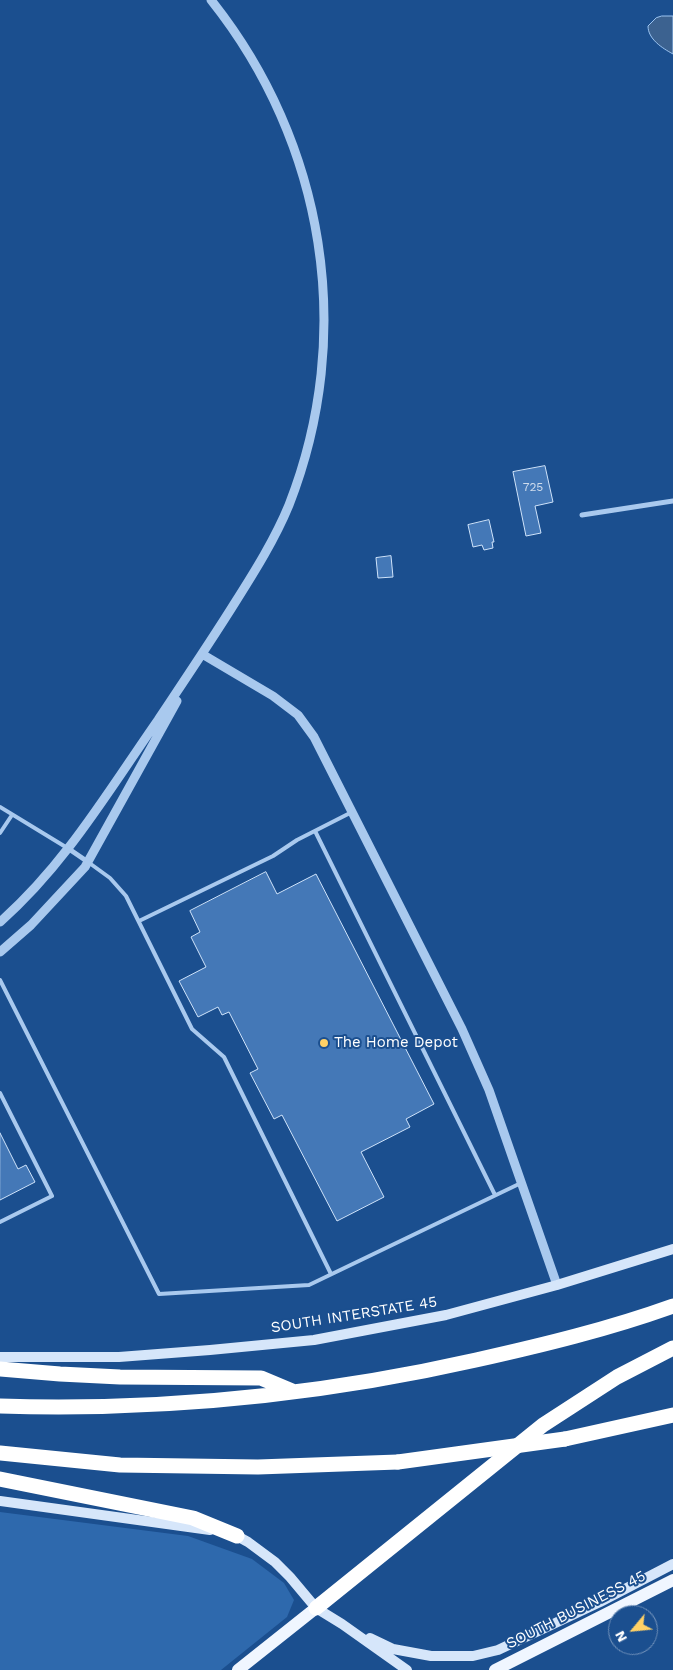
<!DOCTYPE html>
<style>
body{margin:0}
#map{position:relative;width:673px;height:1670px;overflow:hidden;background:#1b4f8f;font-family:"Work Sans",sans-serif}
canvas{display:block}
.north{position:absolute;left:608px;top:1605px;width:50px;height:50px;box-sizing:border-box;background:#1b4f8f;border:1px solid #7695bc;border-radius:50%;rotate:242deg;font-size:14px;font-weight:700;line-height:20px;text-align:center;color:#fff}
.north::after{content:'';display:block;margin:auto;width:18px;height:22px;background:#ffd166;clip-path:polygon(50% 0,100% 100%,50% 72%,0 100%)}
</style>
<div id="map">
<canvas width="673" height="1670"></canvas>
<div class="north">N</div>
</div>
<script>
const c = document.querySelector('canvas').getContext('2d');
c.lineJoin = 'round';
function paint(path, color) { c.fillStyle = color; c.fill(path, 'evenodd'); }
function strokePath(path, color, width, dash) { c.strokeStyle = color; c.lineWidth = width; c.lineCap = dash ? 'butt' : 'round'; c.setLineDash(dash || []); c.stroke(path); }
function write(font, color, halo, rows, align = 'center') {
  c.font = font + ' "Work Sans",sans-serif'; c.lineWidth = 4; c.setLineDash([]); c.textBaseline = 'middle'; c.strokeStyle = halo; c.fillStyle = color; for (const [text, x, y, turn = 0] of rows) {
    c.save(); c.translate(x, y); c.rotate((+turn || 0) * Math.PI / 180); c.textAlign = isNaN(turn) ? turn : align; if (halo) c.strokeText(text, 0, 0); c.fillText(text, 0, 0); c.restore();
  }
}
paint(new Path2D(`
 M0,1512L188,1536L252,1559L284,1583L294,1600L287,1617L221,1670H0Z`), '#2e69ad');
const water = new Path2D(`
 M662,16H673V54C662,48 648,39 648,26L656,18Z`);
paint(water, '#3c6290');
strokePath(water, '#9cc4f0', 1);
const building = new Path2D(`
 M545,466L553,502L535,506L541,533L526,536L513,472Z
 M489,520L494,542H492L493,548L484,550L482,545L473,547L468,525Z
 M391,556L393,577L378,578L376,558Z
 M266,872L277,894L316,874L434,1104L406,1119L410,1127L361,1152L384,1197L337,1221L282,1115L274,1119L250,1073L258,1069L229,1012L222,1015L218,1007L198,1017L179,981L206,967L191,937L200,932L190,911Z
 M0,1133L18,1169L26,1165L35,1182L0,1200Z`);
paint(building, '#4478b7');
strokePath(building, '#cfe3fa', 1);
strokePath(new Path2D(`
 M0,807L69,849
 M315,831L495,1195
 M0,833L12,815
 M88,862L110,878L126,896L192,1029L224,1057L331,1274
 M139,921L273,856L297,840L352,812
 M0,980L159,1294L309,1285L521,1183
 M0,1093L52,1196L0,1222`), '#a9c9ee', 4);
strokePath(new Path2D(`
 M582,515L673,501
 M69,849L88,862`), '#a9c9ee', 5);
strokePath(new Path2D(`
 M202,654L273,696L298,715L314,737L462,1029L489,1090L557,1285
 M0,922C65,865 109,790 158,720C184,681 211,641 236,601C255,571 275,539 289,505C356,334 325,143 211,0
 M0,952L31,925L85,867L177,701`), '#a9c9ee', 9);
strokePath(new Path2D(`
 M0,1357H119L210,1350L314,1340L446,1315L557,1285L673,1249
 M0,1501L210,1530
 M232,1535L237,1536L248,1542L275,1562L290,1577L316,1608L342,1624L407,1670
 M370,1638L393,1649L431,1656H473L498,1650L600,1602L673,1564`), '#d6e6fa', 10);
strokePath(new Path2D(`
 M238,1670L316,1608
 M495,1670L673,1580`), '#f0f6ff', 12);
strokePath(new Path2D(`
 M0,1369L60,1374L120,1377L261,1378L292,1391
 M0,1406C160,1411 321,1395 476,1360C543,1345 609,1329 673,1306
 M565,1439L673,1415
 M0,1453L120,1465L258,1467L398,1462
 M0,1479L193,1518L237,1536
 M316,1608L543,1425L617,1377L673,1348`), '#fff', 15);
strokePath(new Path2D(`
 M398,1462L565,1439`), '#fff', 15);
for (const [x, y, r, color] of [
 [324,1043,5,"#ffd166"]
]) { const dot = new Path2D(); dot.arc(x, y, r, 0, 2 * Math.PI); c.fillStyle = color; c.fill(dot); strokePath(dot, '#1b4f8f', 2); }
write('12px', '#d0dded', null, [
 ["725",533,487]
]);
write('15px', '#fff', '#1b4f8f', [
 ["The Home Depot",334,1043]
], 'left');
write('15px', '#fff', '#1b4f8f', [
 ["SOUTH INTERSTATE 45",354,1315,-9],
 ["SOUTH BUSINESS 45",576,1610,-27]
]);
</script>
